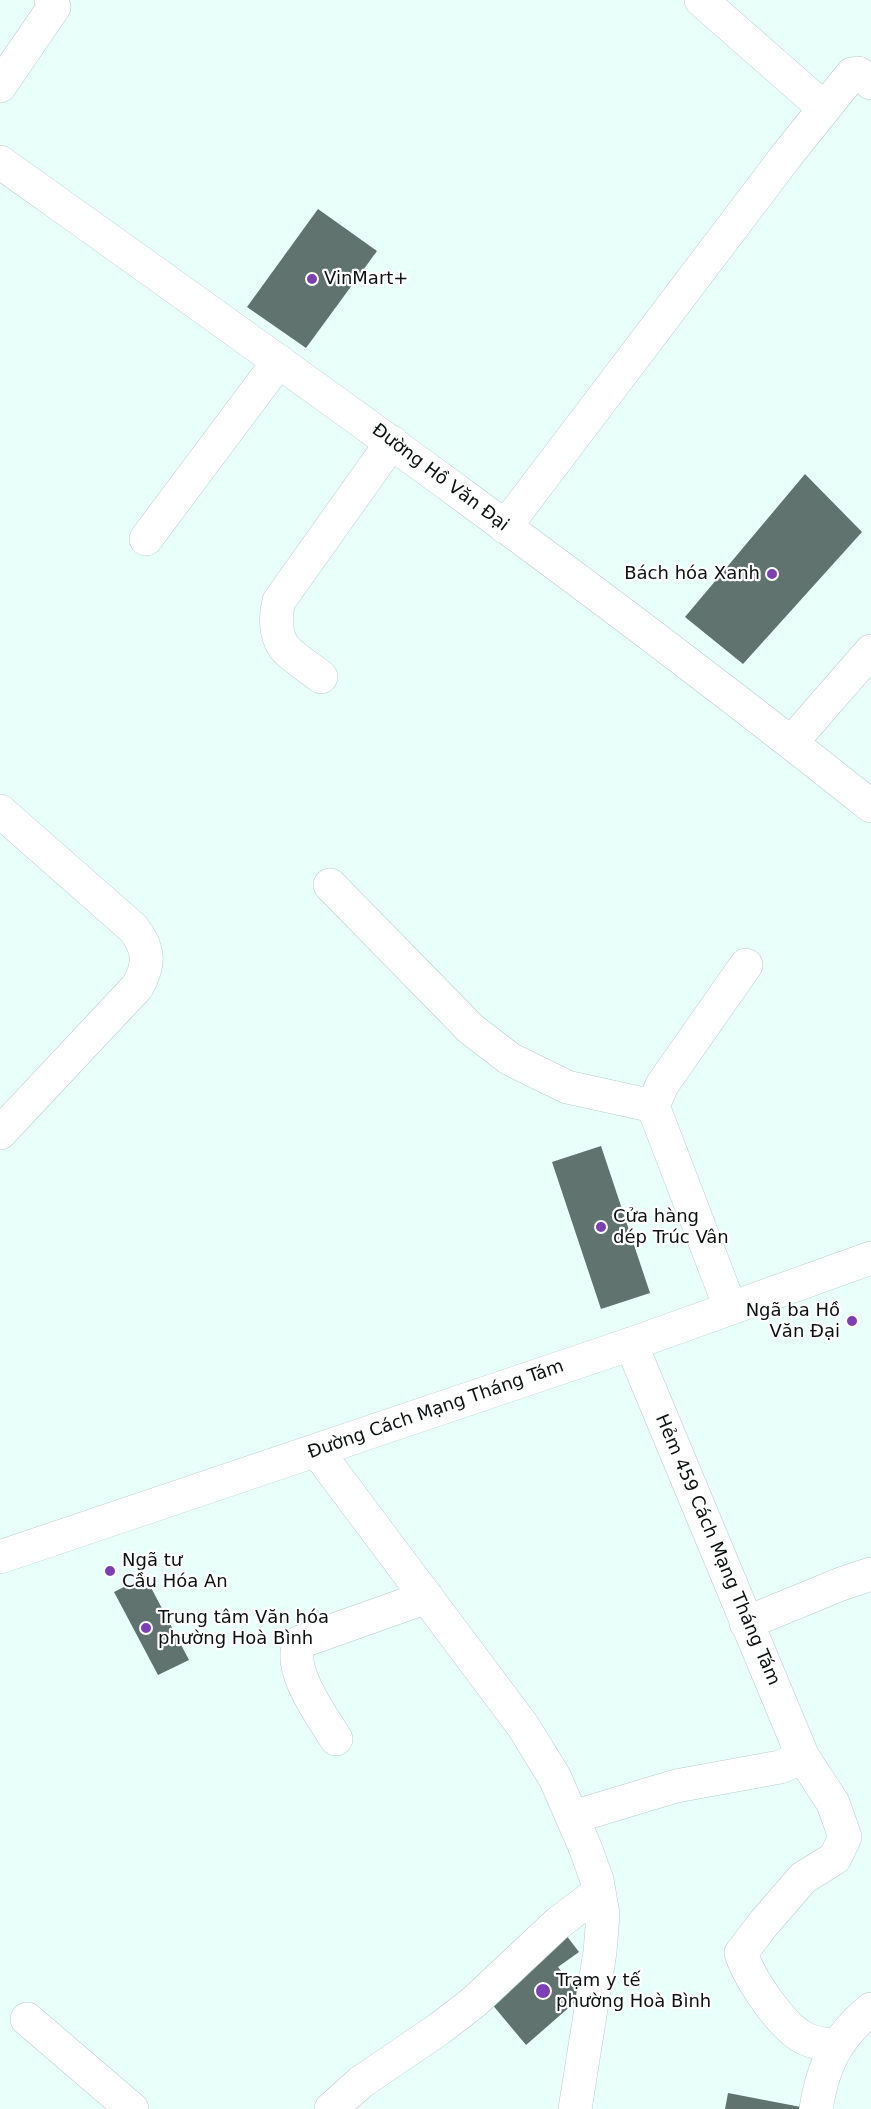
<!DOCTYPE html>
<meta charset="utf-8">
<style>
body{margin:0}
canvas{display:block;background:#e9fffa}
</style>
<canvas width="871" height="2109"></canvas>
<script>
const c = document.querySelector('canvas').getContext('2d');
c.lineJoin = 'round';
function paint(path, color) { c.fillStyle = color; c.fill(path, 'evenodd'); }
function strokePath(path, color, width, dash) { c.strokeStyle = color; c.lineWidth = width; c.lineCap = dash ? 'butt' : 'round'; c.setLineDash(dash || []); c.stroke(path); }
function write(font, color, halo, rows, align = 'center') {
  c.font = font + ' "DejaVu Sans",sans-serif'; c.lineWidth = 4.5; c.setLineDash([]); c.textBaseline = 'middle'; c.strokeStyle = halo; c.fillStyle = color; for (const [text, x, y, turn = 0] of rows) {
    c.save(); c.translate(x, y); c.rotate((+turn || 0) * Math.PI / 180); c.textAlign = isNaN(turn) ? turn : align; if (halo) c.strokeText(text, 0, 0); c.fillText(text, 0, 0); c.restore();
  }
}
paint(new Path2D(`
 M318,209L377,251L306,348L247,307Z
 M805,474L862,532L743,664L685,617Z
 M601,1146L650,1293L601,1309L552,1162Z
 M145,1576L189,1660L158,1675L114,1592Z
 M566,1935L579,1952L558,1967L581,1997L526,2045L491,2003Z
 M728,2093L806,2108V2109H725Z`), '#60736f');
const minor = new Path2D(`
 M701,0L824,108
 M0,86L54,7L51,0
 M0,162C294,372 589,581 871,806
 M505,527L787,155L844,84L852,74L858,73L871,83
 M146,539L279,361
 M321,677C311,669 292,657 284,647C275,635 275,615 279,601L392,442
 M791,743L871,651
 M0,811L133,928C150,949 150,965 137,987L0,1133
 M330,885L471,1029L510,1059L567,1087L653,1106L730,1307
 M653,1106L662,1085L746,965
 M631,1344L803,1757L833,1803L845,1837L835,1858L803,1878L764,1923L741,1953C749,1978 781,2026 804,2038C813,2043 826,2044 835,2046
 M317,1451L523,1726L555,1778L585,1847L597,1880L603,1914L600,1952L575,2109
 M746,1623L841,1584L871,1574
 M336,1739C322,1716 286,1668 300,1642L427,1597
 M573,1817L676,1786L780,1767L803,1757
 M27,2019L132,2109
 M331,2109L361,2082L439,2029L474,2002L558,1923L599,1892
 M816,2109C823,2065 836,2038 871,2009`);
const major = new Path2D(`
 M0,1557L631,1344L871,1258`);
strokePath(minor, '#b7ccc8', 34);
strokePath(major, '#b7ccc8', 34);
strokePath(minor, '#fff', 33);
strokePath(major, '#fff', 33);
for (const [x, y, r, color] of [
 [312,279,6,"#7c3fb5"],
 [772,574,6,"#7c3fb5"],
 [601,1227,6,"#7c3fb5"],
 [852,1321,6,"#7c3fb5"],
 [110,1571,6,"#7c3fb5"],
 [146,1628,6,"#7c3fb5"],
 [543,1991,8,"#7c3fb5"]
]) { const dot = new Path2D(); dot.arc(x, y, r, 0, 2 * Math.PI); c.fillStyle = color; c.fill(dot); strokePath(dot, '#fff', 2); }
write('18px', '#0b1211', '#fff', [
 ["VinMart+",324,279],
 ["Bách hóa Xanh",760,574,"right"],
 ["Cửa hàng",613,1217],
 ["dép Trúc Vân",613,1238],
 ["Ngã ba Hồ",840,1311,"right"],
 ["Văn Đại",840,1332,"right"],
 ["Ngã tư",122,1561],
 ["Cầu Hóa An",122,1582],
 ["Trung tâm Văn hóa",158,1618],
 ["phường Hoà Bình",158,1639],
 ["Trạm y tế",556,1981],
 ["phường Hoà Bình",556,2002]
], 'left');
write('18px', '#0b1211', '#fff', [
 ["Đường Hồ Văn Đại",440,478,37],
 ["Đường Cách Mạng Tháng Tám",436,1410,-19],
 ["Hẻm 459 Cách Mạng Tháng Tám",717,1550,67]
]);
</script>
